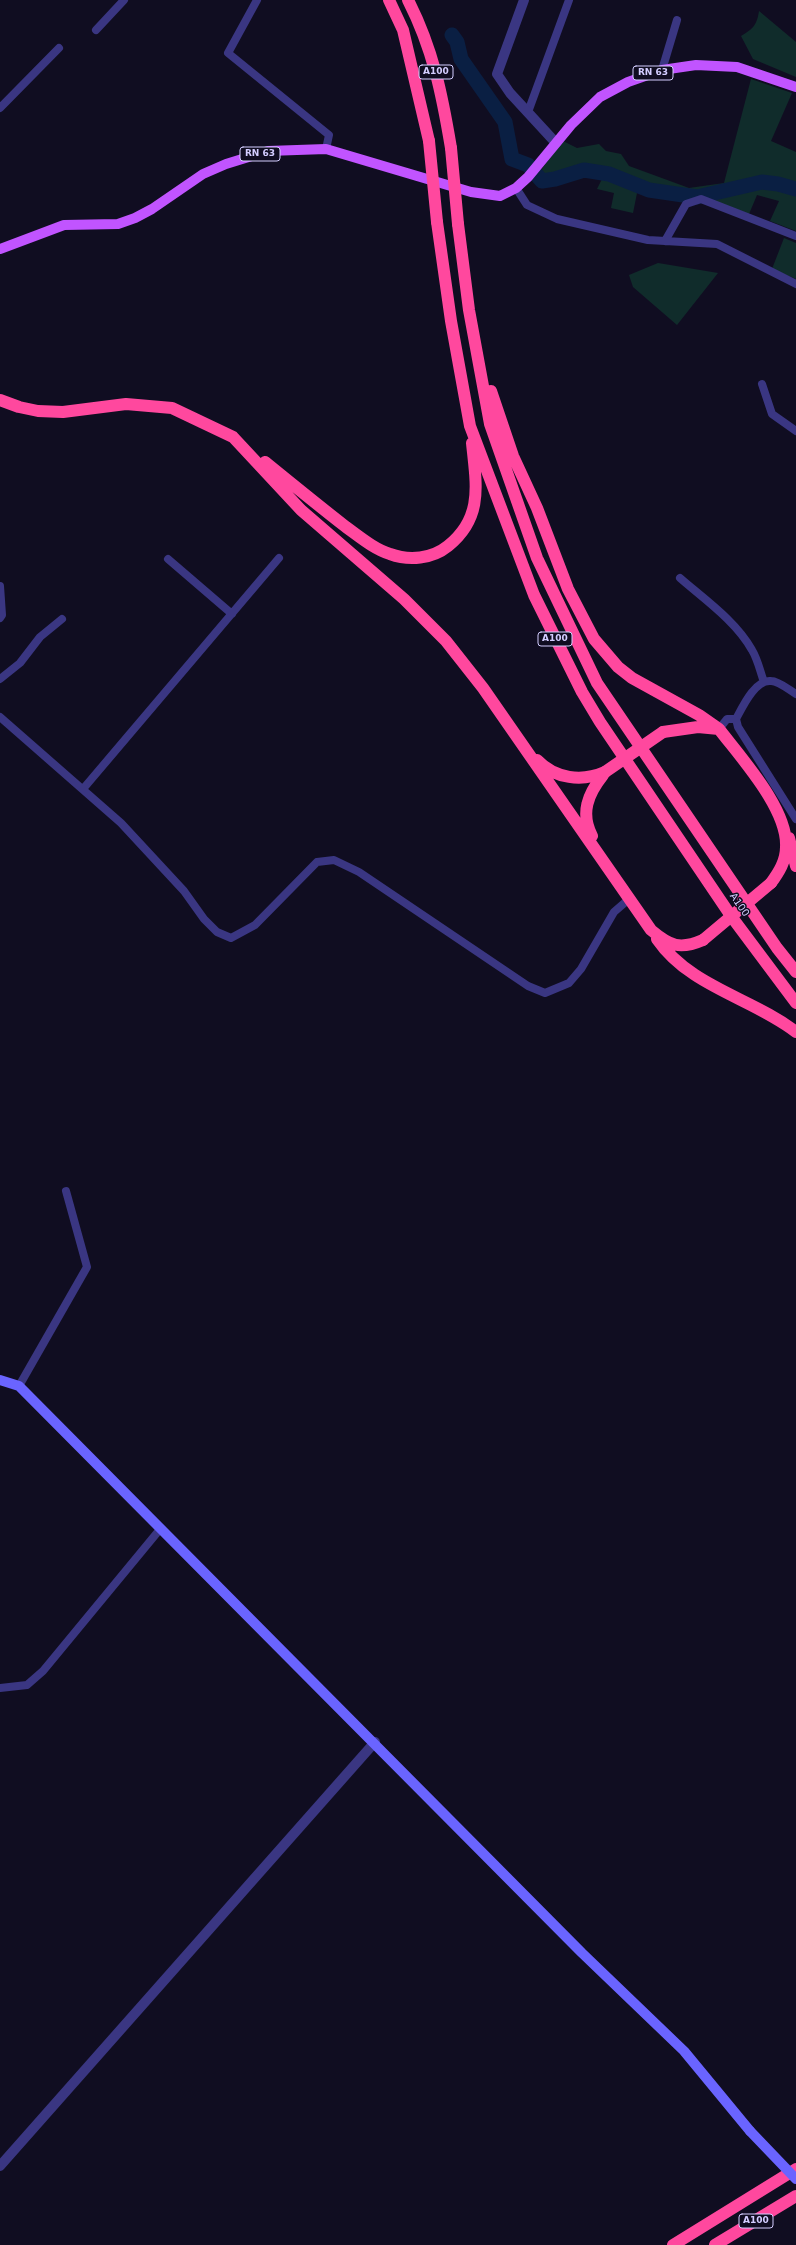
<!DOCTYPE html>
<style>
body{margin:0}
canvas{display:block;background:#100d21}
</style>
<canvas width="796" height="2245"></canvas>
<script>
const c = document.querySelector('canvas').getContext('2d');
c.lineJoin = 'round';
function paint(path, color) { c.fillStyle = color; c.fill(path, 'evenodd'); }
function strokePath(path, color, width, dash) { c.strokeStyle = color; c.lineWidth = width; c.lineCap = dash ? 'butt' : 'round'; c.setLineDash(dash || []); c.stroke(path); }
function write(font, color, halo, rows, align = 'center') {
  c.font = font + ' "DejaVu Sans",sans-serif'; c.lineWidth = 3; c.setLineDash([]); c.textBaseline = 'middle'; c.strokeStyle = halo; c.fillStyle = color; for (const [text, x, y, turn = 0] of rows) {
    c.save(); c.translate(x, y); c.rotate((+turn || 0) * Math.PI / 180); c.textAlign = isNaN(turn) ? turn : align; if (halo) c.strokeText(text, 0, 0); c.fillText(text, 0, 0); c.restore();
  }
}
paint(new Path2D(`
 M759,11L796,42V77L753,59L741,36C753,29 757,25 759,11Z
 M751,79L792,93L771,141L796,152V189L778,184L762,182L697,197L648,185L607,170L574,166L557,175L544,177L538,174L563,141L577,148L599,144L606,151L621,154L629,166L689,188L724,183Z
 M603,177L638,188L633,213L611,208L614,193L597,189Z
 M760,186H777L796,192V231L770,221L779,201L757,195L749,214L706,198Z
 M784,238L796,243V279L772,269Z
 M658,263L718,273L677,325L633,287L629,275Z`), '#102c2b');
strokePath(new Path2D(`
 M452,35L457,42L461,59L505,122L512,159L528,165L542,181L555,179L584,170L609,174L649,190L697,197L762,182L778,184L796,189`), '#0a1f43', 15);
strokePath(new Path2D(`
 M257,0L228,53L329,135L326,149
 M96,30L124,0
 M662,70L677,20
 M0,108L59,48
 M528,112L569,0
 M516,188L527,205L557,219L648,240L717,244L796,284
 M665,241L686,204L701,199L796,236
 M762,384L772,414L796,431
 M168,559L232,614
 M680,578C704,599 736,621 752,650C758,660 760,671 764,682
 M0,586L2,615L0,618
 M0,679L20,663L40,637L62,619
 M796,694C789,690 779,681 771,681C755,679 742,708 736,719L738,727L796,819
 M0,717L121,823L184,891L204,919L217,932L231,938L255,925L317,862L334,860L359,872L528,986L545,993L569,983L581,969L614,912L629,899
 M719,729L727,719H736
 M83,789L279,558
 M19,1386L87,1267L66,1191
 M0,1688L27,1685L43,1671L161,1528`), '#3a3682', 8);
strokePath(new Path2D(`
 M524,0L497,74L510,93L556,143
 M0,2166L375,1742`), '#3a3682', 10);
strokePath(new Path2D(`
 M0,1380L19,1386L582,1953L684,2051L750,2131`), '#6a64ff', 10);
strokePath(new Path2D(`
 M0,249L64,225L118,224L135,218L152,209L203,174L226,164L268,151L326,149L471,192L500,196L516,188L528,177L571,125L600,97L628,82L662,70L696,65L737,67L796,87`), '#c154ff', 10);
strokePath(new Path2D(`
 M389,0L403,30L429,141
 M408,0C433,49 442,94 451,148
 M437,222L451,321L470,426L534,595L582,692L600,722L731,916L796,1003
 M458,224L469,310L490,424L537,558L597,683L777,948L796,972
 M491,391L513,456L537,508L568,589L594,639L618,667L632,678L699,715L719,729
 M0,400L19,407L38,411L63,412L126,404L172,408L233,437L301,510L404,599L446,641L483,688L651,930C670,946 680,950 703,940
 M265,462C292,484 319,506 346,527C360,537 374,549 390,554C409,561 432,559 448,546C484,517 476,484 472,443
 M663,732L698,727L719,729C741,758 788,809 786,847C786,861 779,872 771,883
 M537,760C555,779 582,782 605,772
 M592,836C580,813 588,794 603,775
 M789,838L796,866
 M657,939C690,987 752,998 796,1032
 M673,2245L796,2169
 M715,2245L796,2196`), '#ff489e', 12);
strokePath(new Path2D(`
 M750,2131L796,2179`), '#6a64ff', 10);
strokePath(new Path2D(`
 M429,141L437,222
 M451,148L458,224
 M605,772L663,732
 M703,940L771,883`), '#ff489e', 12);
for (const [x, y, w] of [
 [436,72,34],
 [653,73,40],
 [260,154,40],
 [555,639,34],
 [756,2221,34]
]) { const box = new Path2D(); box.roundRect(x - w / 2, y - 7, w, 14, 3); c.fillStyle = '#100d21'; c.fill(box); strokePath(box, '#d3cdff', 1); }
write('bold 9px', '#d3cdff', null, [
 ["A100",436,72],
 ["RN 63",653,73],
 ["RN 63",260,154],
 ["A100",555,639],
 ["A100",756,2221]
]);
write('10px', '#d3cdff', '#100d21', [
 ["A100",739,905,55]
]);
</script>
